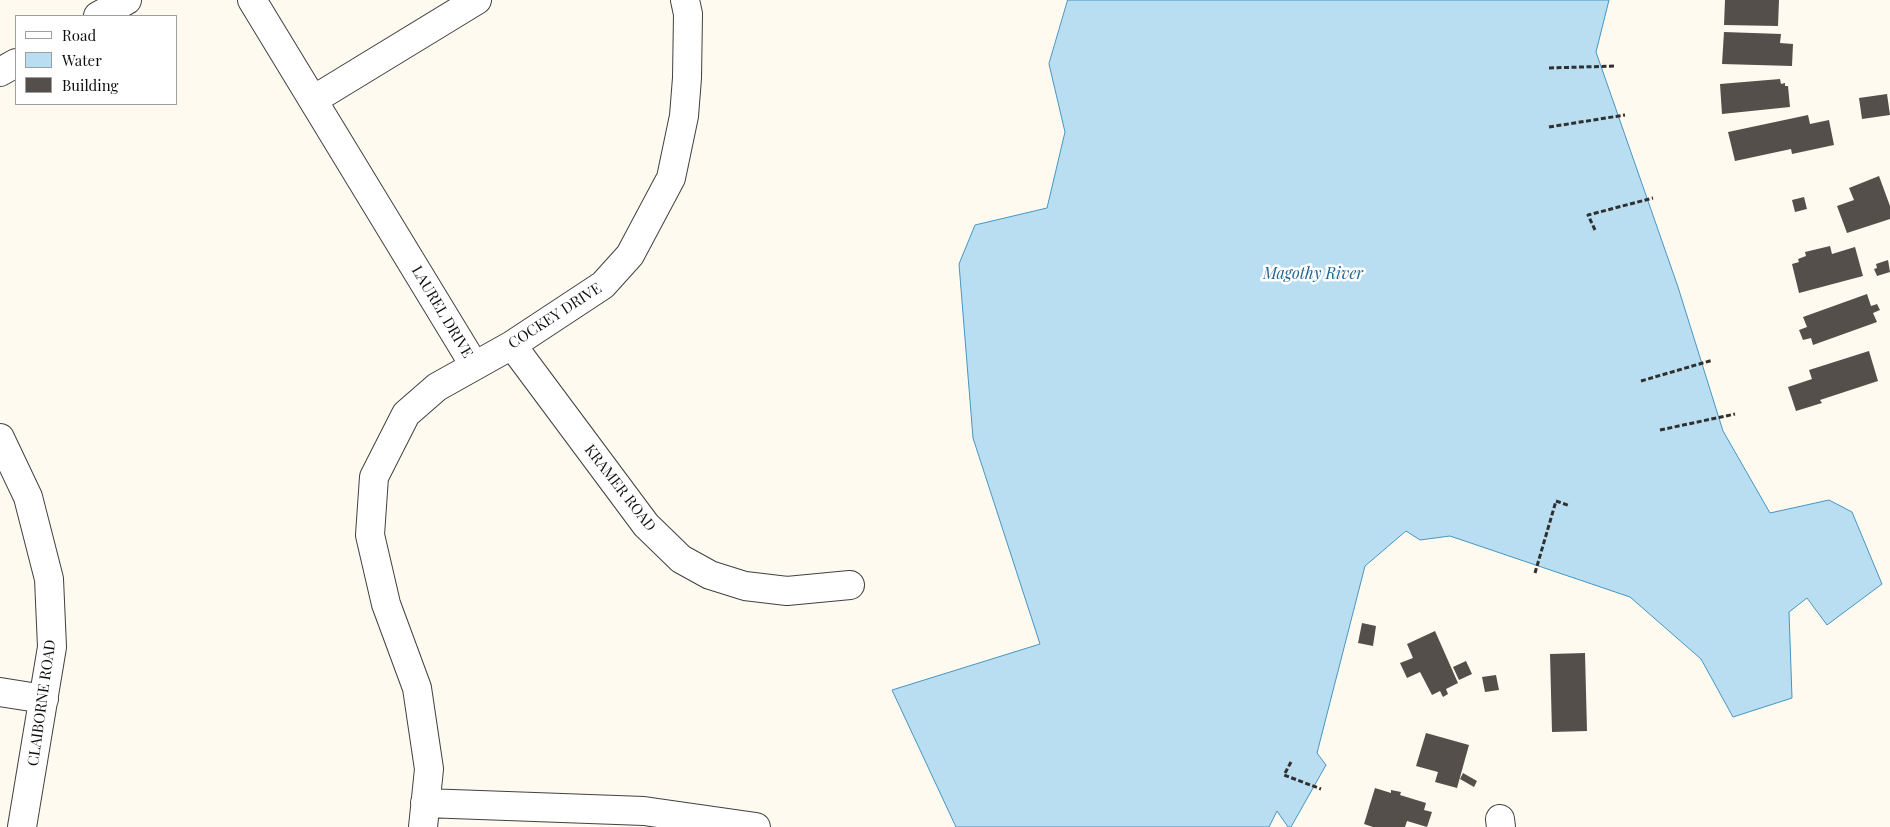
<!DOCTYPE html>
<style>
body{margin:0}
#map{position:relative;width:1890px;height:827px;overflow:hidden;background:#fefaf0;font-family:"Playfair Display",serif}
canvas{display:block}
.legend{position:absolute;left:15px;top:15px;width:162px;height:90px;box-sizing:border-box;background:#fff;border:1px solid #9f9f9f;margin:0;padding:6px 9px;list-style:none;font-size:15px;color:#0e0e0e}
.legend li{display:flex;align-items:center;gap:10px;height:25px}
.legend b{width:25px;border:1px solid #9f9f9f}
</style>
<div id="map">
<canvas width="1890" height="827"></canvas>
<ul class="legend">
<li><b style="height:6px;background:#fff"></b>Road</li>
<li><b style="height:14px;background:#b9def1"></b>Water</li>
<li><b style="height:14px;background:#554f4b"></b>Building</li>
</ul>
</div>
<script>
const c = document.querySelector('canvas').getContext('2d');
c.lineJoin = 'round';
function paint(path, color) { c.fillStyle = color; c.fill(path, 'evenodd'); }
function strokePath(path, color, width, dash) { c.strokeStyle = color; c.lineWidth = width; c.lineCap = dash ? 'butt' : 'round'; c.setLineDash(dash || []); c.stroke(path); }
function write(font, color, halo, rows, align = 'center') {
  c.font = font + ' "Playfair Display",serif'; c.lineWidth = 5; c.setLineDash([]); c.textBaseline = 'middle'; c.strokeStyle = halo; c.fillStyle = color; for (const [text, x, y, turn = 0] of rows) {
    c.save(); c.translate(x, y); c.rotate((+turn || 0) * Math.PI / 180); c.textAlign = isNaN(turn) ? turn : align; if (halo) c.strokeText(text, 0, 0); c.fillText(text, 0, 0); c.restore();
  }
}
const water = new Path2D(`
 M1068,0H1609L1596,52L1678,287L1723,431L1770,513L1829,500L1852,512L1882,584L1827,625L1807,598L1789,612L1792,698L1733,717L1701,659L1630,597L1450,536L1420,540L1406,531L1365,566L1317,753L1326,765L1291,827H1288L1277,811L1269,827H956L892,690L1040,644L973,438L959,264L975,225L1047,208L1065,132L1049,64Z`);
paint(water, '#b9def1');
strokePath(water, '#4695c1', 1);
paint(new Path2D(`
 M1725,0H1779L1778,26L1724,25Z
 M1724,32L1781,34L1780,43L1793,44L1792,66L1722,64Z
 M1780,79L1781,84L1785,83V86H1788L1790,107L1722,114L1720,84Z
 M1887,94L1890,115L1862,119L1859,98Z
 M1808,115L1810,124L1829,120L1834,145L1792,154L1791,149L1735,161L1728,132Z
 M1879,176L1890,206V219L1847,233L1837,206L1854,200L1849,188Z
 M1804,197L1807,209L1795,212L1792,200Z
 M1830,246L1832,254L1855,247L1863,276L1799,293L1792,264L1799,262L1798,259L1806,256L1805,252Z
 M1888,260L1890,272L1877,276L1874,269L1877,268L1876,264Z
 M1867,294L1871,306L1877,304L1880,310L1873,313L1877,322L1813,345L1811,338L1803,340L1799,330L1807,327L1803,317Z
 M1869,351L1878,381L1820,400L1822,403L1796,411L1788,387L1812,379L1809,370Z
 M1362,623L1376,626L1373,646L1358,643Z
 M1435,631L1458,683L1446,689L1448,694L1443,697L1440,691L1432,695L1420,672L1407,678L1400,663L1413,658L1407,644Z
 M1585,653L1587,731L1552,732L1550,654Z
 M1466,661L1472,674L1459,680L1453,667Z
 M1496,675L1499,690L1485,692L1482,677Z
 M1426,733L1469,745L1457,788L1435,782L1438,772L1416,766Z
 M1463,773L1477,781L1474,787L1460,779Z
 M1375,788L1391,793V790L1401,792L1400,795L1426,803L1424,810L1432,812L1427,827L1407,821L1405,827H1373L1364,824Z`), '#554f4b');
const minor = new Path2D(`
 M252,0L474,365
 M98,16L127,0
 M0,72L16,63
 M313,100L477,0
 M512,345L646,525L681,559L710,575L745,586L787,591L850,585
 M0,438L28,497L49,579L52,647L22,827
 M0,692L44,699
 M425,803L644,811L756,827
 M1500,819L1501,827
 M423,827L429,769L417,688L386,604L370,535L374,477L406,414L437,387L512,345L603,285L630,255L671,178L684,116L687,78L688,14L685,0`);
strokePath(minor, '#414141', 30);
strokePath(new Path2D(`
 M1549,68L1615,66
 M1549,127L1625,115
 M1595,230L1588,215L1653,198
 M1641,381L1713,360
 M1660,430L1735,414
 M1535,573L1556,501L1570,506
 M1291,762L1284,775L1321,789`), '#303030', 3, [5, 2.5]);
strokePath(minor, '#fff', 28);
write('15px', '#0e0e0e', '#fff', [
 ["LAUREL DRIVE",442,312,59],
 ["COCKEY DRIVE",555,316,-33],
 ["KRAMER ROAD",620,488,52],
 ["CLAIBORNE ROAD",42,703,-82]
]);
write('italic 16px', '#226795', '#fff', [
 ["Magothy River",1313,274]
]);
</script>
